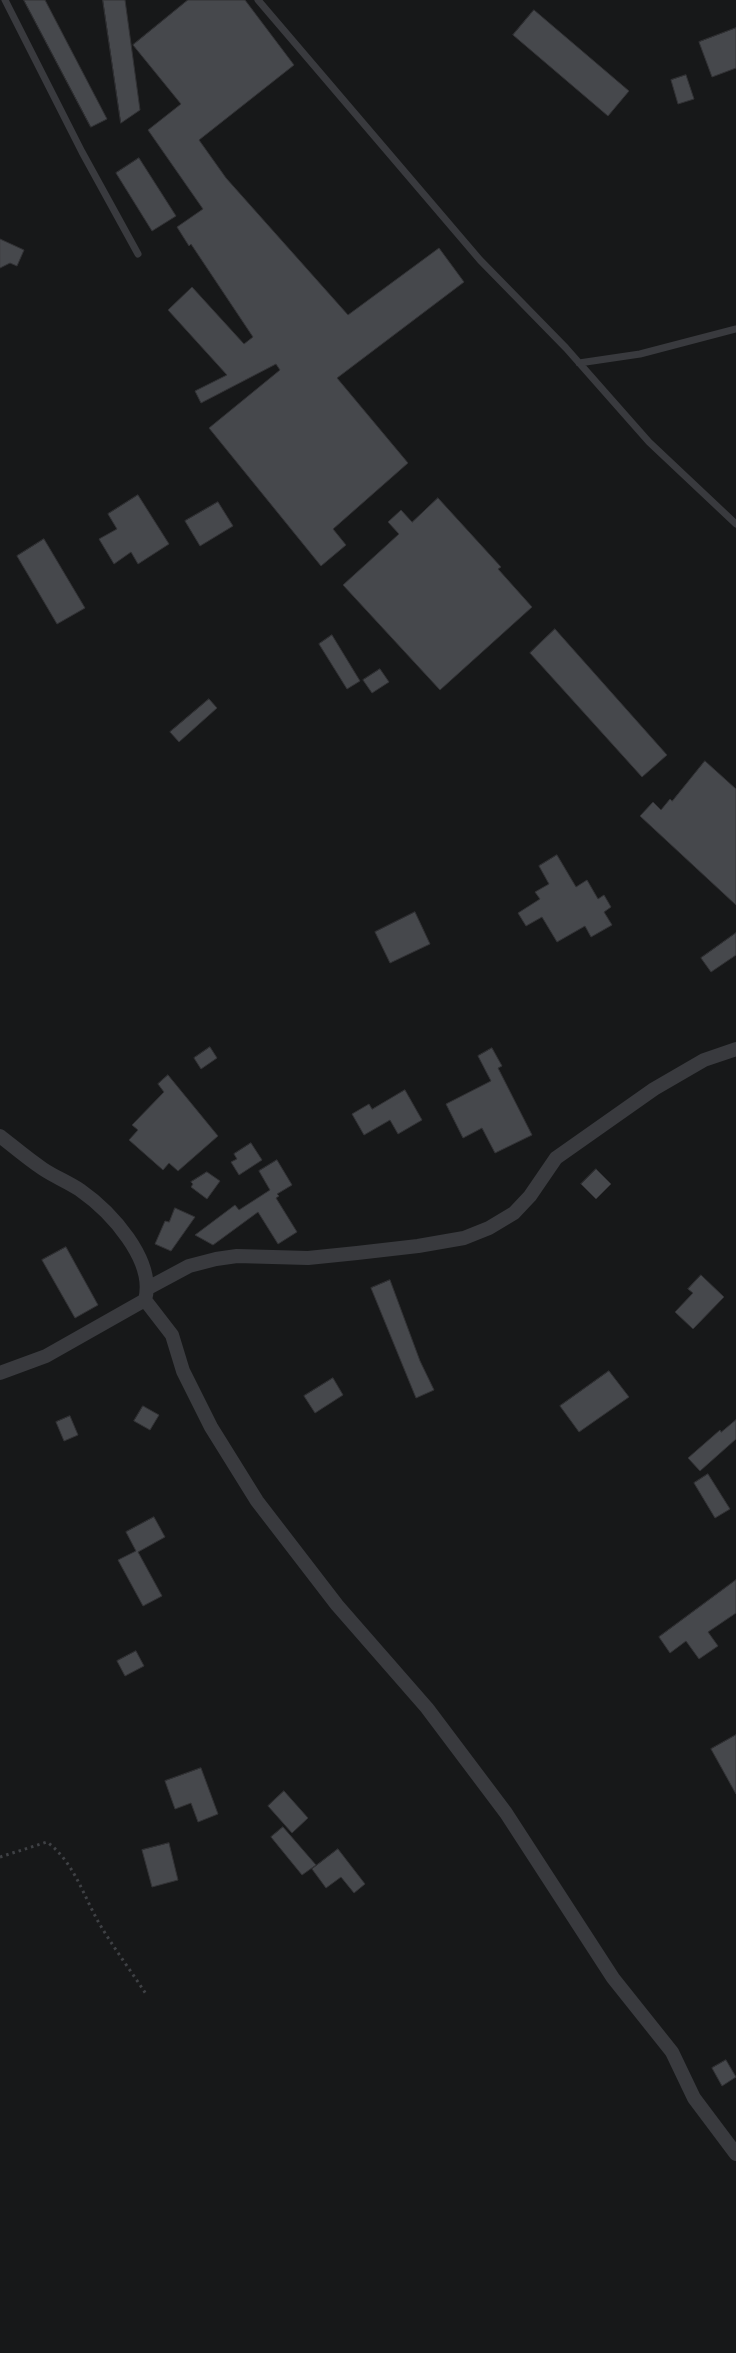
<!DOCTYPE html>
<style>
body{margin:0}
canvas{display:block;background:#171819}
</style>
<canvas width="736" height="2353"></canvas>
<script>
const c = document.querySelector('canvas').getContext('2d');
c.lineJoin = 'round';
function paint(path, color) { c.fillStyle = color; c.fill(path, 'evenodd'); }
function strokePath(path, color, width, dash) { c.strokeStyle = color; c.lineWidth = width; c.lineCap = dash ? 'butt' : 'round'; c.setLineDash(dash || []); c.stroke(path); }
const building = new Path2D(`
 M24,0H45L107,119L91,127Z
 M103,0H125L140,110L121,123Z
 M188,0H245L294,65L199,140L226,178L348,315L439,248L464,282L337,378L408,463L333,529L346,545L321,566L209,428L280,370L276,364L201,403L195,391L227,375L168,310L192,287L244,344L253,337L191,244L189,246L177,227L203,209L148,130L181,104L133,45Z
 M534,10L629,91L608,116L513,35Z
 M736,28V68L712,77L699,42Z
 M686,75L694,99L678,104L671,80Z
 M139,158L176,216L152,231L116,173Z
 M0,239L24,250L17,266L10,263L0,268Z
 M138,495L169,544L138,564L131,552L114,564L99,539L117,529L108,514Z
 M438,498L501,567L498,569L532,607L440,690L343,585L399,534L388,522L401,510L412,522Z
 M218,502L233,526L200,546L185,521Z
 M44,539L85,608L57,624L17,556Z
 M555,629L667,755L642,777L530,653Z
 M332,635L360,681L347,689L319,644Z
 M380,669L389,682L372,693L363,680Z
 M209,699L217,708L179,742L170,732Z
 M705,761L736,789V905L640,816L653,802L661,810L670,799L672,801Z
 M557,855L576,887L587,880L598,899L604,895L611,907L604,912L612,925L591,937L585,926L557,942L542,917L526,926L518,913L540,899L535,892L549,884L539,866Z
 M415,912L430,944L390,963L375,932Z
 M736,933V955L711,972L701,958Z
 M210,1047L217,1058L201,1069L194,1058Z
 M492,1048L502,1066L498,1068L532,1135L495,1153L482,1128L463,1138L446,1104L491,1081L478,1056Z
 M168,1075L218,1136L178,1171L169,1163L163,1170L129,1140L138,1130L132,1125L164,1092L158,1084Z
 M405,1090L422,1120L398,1134L390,1120L364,1135L352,1114L369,1104L372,1109Z
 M251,1143L262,1160L239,1175L231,1162L237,1159L234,1154Z
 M277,1160L292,1185L277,1194L279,1196L276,1198L297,1232L278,1244L258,1212L213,1245L195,1235L235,1205L239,1210L270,1190L259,1171Z
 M596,1169L611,1184L596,1199L581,1184Z
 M207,1172L220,1181L207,1199L191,1187L193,1184L191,1182Z
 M175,1208L195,1217L171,1251L155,1244L165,1221L169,1222Z
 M66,1247L98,1305L75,1318L42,1260Z
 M701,1275L724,1297L693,1329L675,1312L693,1293L688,1289Z
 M390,1280L420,1361L434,1390L416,1398L371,1288Z
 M609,1371L629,1397L579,1432L560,1406Z
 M333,1378L343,1395L315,1413L304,1396Z
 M143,1406L159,1415L150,1430L134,1421Z
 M70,1416L78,1435L64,1441L56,1422Z
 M736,1420V1439L700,1471L688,1458L720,1430L721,1432Z
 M708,1474L730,1509L715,1518L694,1483Z
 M154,1517L165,1537L138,1552L162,1596L143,1606L118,1560L136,1551L126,1532Z
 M736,1580V1613L708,1632L718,1646L699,1659L686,1641L670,1653L659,1637Z
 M136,1651L144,1666L125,1676L117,1661Z
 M736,1735V1794L711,1749Z
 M201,1768L218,1814L198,1822L191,1803L175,1809L165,1781Z
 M284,1791L308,1818L292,1833L268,1806Z
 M283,1827L316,1865L302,1875L271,1837Z
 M169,1843L178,1880L152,1887L142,1850Z
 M338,1849L365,1884L354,1893L341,1877L326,1888L312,1869Z
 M726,2060L736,2077L722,2086L712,2068Z`);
paint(building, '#46484c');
strokePath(building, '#323235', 1);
strokePath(new Path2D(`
 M0,1857L47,1842C74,1862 83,1895 99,1923C113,1947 131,1971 146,1994`), '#3f4145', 3, [2.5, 4]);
strokePath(new Path2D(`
 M5,0L82,152L138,254
 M258,0L480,260L566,348L649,442L736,524
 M579,363L640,354L736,329`), '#393a3e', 7);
strokePath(new Path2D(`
 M0,1136C14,1147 28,1159 43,1169C55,1177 68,1182 80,1190C110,1211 156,1260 145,1300L46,1356L0,1373
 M148,1288L189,1266L216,1259L237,1256L308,1258L357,1253L418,1246L464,1238L489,1228L514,1213L530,1196L556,1158L654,1089L704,1060L736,1049
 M145,1300L172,1335L183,1371L211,1427L257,1501L337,1605L427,1708L506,1813L613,1978L672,2052L694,2098L736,2154`), '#393a3e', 14);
</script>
